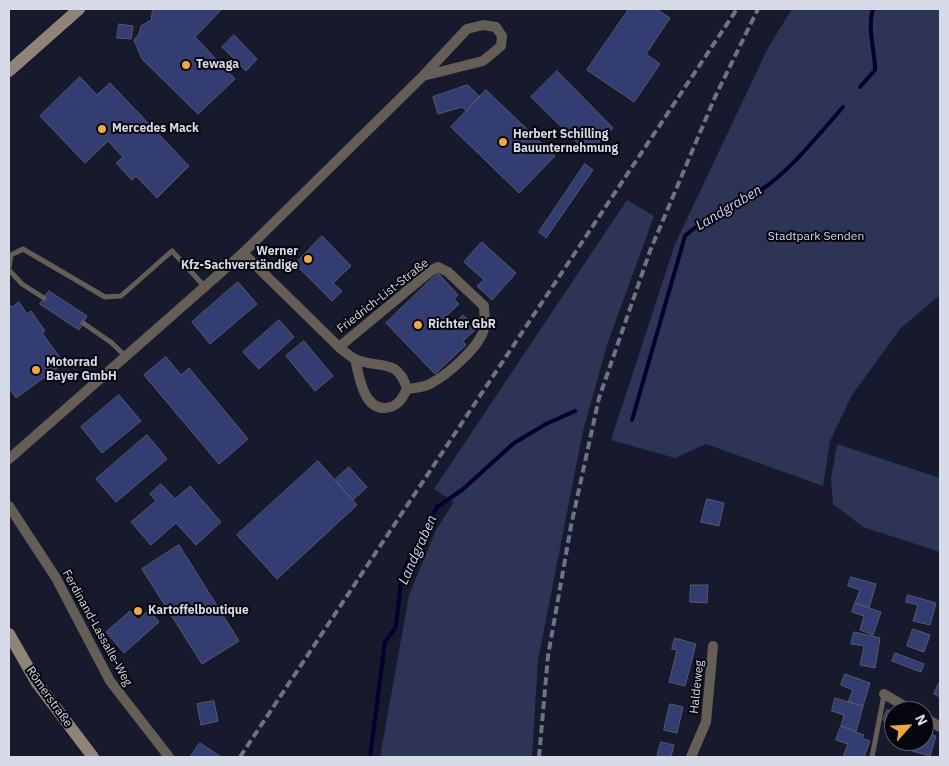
<!DOCTYPE html>
<meta charset="utf-8">
<style>
body{margin:0}
#map{position:relative;width:949px;height:766px;overflow:hidden;background:#161a2c;font-family:"IBM Plex Sans",sans-serif}
canvas{display:block}
.frame{position:absolute;inset:0;border:10px solid #d7dbe7;pointer-events:none}
.north{position:absolute;left:884px;top:701px;width:50px;height:50px;box-sizing:border-box;background:#05060d;border:1px solid #595b64;border-radius:50%;rotate:64deg;font-size:14px;font-weight:700;line-height:20px;text-align:center;color:#d7dbe7}
.north::after{content:'';display:block;margin:auto;width:18px;height:22px;background:#efa73e;clip-path:polygon(50% 0,100% 100%,50% 72%,0 100%)}
</style>
<div id="map">
<canvas width="949" height="766"></canvas>
<div class="frame"></div>
<div class="north">N</div>
</div>
<script>
const c = document.querySelector('canvas').getContext('2d');
c.lineJoin = 'round';
function paint(path, color) { c.fillStyle = color; c.fill(path, 'evenodd'); }
function strokePath(path, color, width, dash) { c.strokeStyle = color; c.lineWidth = width; c.lineCap = dash ? 'butt' : 'round'; c.setLineDash(dash || []); c.stroke(path); }
function write(font, color, halo, rows, align = 'center') {
  c.font = font + ' "IBM Plex Sans",sans-serif'; c.lineWidth = 4; c.setLineDash([]); c.textBaseline = 'middle'; c.strokeStyle = halo; c.fillStyle = color; for (const [text, x, y, turn = 0] of rows) {
    c.save(); c.translate(x, y); c.rotate((+turn || 0) * Math.PI / 180); c.textAlign = isNaN(turn) ? turn : align; if (halo) c.strokeText(text, 0, 0); c.fillText(text, 0, 0); c.restore();
  }
}
paint(new Path2D(`
 M792,9H940V295L901,328L852,395L830,441L823,486L706,444L675,458L611,440L675,244L768,48Z
 M627,200L654,216L608,342L583,431L538,660L532,757H380L409,595L437,528L454,502L434,489Z
 M837,444L940,478V552L863,527L833,504L831,479Z`), '#2d3456');
strokePath(new Path2D(`
 M860,87L875,70C875,50 867,29 873,9
 M632,420L685,236C708,215 736,206 761,190C789,172 821,132 843,107
 M370,757L385,642L396,627L401,580L406,565L437,507L462,490L514,443L546,424L575,411`), '#04012e', 4);
const building = new Path2D(`
 M153,9H222L195,37L235,79L198,114L142,59L134,40L139,34L141,26L151,20Z
 M629,9H656L670,18L646,54L660,64L634,102L587,70Z
 M119,24L133,26L131,39L117,38Z
 M234,35L257,59L246,71L222,47Z
 M557,71L613,128L588,153L531,97Z
 M80,77L97,95L110,83L189,166L157,198L136,176L132,180L116,163L123,157L108,141L85,163L40,116Z
 M468,85L480,97L467,111L462,107L438,114L433,97Z
 M486,90L555,156L519,193L451,127Z
 M585,164L593,170L546,238L539,232Z
 M322,236L351,266L333,283L342,291L332,301L295,264Z
 M482,242L516,273L492,300L477,286L484,280L464,262Z
 M438,273L458,295L454,299L459,304L443,319L450,327L463,315L476,329L463,341L466,345L435,374L386,323Z
 M238,282L257,304L210,344L192,322Z
 M49,291L87,316L79,330L40,304Z
 M19,302L27,314L31,311L45,331L42,333L64,363L16,398L9,388V304L12,307Z
 M279,320L294,337L259,369L243,352Z
 M304,341L333,376L315,391L286,356Z
 M166,357L181,375L189,368L248,439L219,464L144,375Z
 M119,395L141,421L102,453L81,427Z
 M147,435L167,459L116,502L96,479Z
 M318,461L357,505L277,579L237,535Z
 M349,467L367,487L353,500L335,480Z
 M161,484L175,499L190,486L221,522L196,545L176,523L151,545L131,522L156,501L150,494Z
 M707,499L724,503L719,526L701,522Z
 M179,545L239,641L202,664L142,569Z
 M851,577L876,584L869,608L855,603L860,590L848,586Z
 M691,585H708L707,603L690,602Z
 M908,595L936,603L930,625L913,621L918,605L906,602Z
 M855,603L881,612L873,635L860,630L864,616L852,612Z
 M149,610L159,622L124,653L106,632L130,611L138,620Z
 M913,629L930,635L924,652L907,646Z
 M854,632L880,638L875,668L860,665L864,646L851,644Z
 M675,638L696,644L685,686L669,682L677,650L672,649Z
 M895,653L924,664L921,672L892,661Z
 M845,674L870,683L863,706L848,702L853,690L841,685Z
 M940,681V697L934,694Z
 M835,698L863,706L856,732L841,726L844,715L832,711Z
 M214,701L218,721L201,725L197,704Z
 M670,704L683,707L677,733L664,730Z
 M887,710L894,712V724L883,720Z
 M841,726L864,735L862,738L870,741L864,757H843L848,744L836,740Z
 M924,732L936,736L930,756L909,750L912,741H924Z
 M661,742L674,745L671,757H657Z
 M200,743L220,756L219,757H190Z`);
paint(building, '#333d71');
strokePath(building, '#545a6f', 1);
strokePath(new Path2D(`
 M9,267L11,255L23,249L105,297L121,296L172,251L205,287
 M9,270L22,284L44,298
 M83,323L112,343L125,356
 M872,757L884,695`), '#655e56', 5);
strokePath(new Path2D(`
 M243,253L339,347C344,351 349,356 355,359C379,370 397,356 407,389C402,399 398,407 385,408C363,409 359,375 355,359
 M339,347L432,270L438,267L448,272L484,306C484,313 486,323 484,329C479,348 447,375 430,384C424,387 415,388 407,389
 M9,459L243,253L423,76L467,29L483,25L496,27L502,36L501,46L483,61L423,76
 M9,506L56,578L110,681L169,757
 M884,694L913,711
 M924,717L940,727
 M691,757L706,722L713,646`), '#655e56', 10);
strokePath(new Path2D(`
 M9,71L79,9
 M9,634L37,683L93,757`), '#8f8477', 12);
strokePath(new Path2D(`
 M240,757L737,9
 M539,757L548,656L571,526L599,398L650,251L715,97L758,9`), '#6e7282', 4, [8, 4]);
for (const [x, y, r, color] of [
 [186,65,5,"#efa73e"],
 [102,129,5,"#efa73e"],
 [503,142,5,"#efa73e"],
 [308,259,5,"#efa73e"],
 [418,325,5,"#efa73e"],
 [36,370,5,"#efa73e"],
 [138,611,5,"#efa73e"]
]) { const dot = new Path2D(); dot.arc(x, y, r, 0, 2 * Math.PI); c.fillStyle = color; c.fill(dot); strokePath(dot, '#05060d', 2); }
write('bold 12px', '#d7dbe7', '#05060d', [
 ["Tewaga",196,65],
 ["Mercedes Mack",112,129],
 ["Herbert Schilling",513,135],
 ["Bauunternehmung",513,149],
 ["Werner",298,252,"right"],
 ["Kfz-Sachverständige",298,266,"right"],
 ["Richter GbR",428,325],
 ["Motorrad",46,363],
 ["Bayer GmbH",46,377],
 ["Kartoffelboutique",148,611]
], 'left');
write('12px', '#d1dafc', '#05060d', [
 ["Stadtpark Senden",816,237]
]);
write('12px', '#d7dbe7', '#05060d', [
 ["Friedrich-List-Straße",383,296,-38],
 ["Ferdinand-Lassalle-Weg",97,628,61],
 ["Haldeweg",697,687,-84],
 ["Römerstraße",49,697,55]
]);
write('italic 14px', '#cdd6f8', '#05060d', [
 ["Landgraben",729,208,-31],
 ["Landgraben",418,550,-66]
]);
</script>
